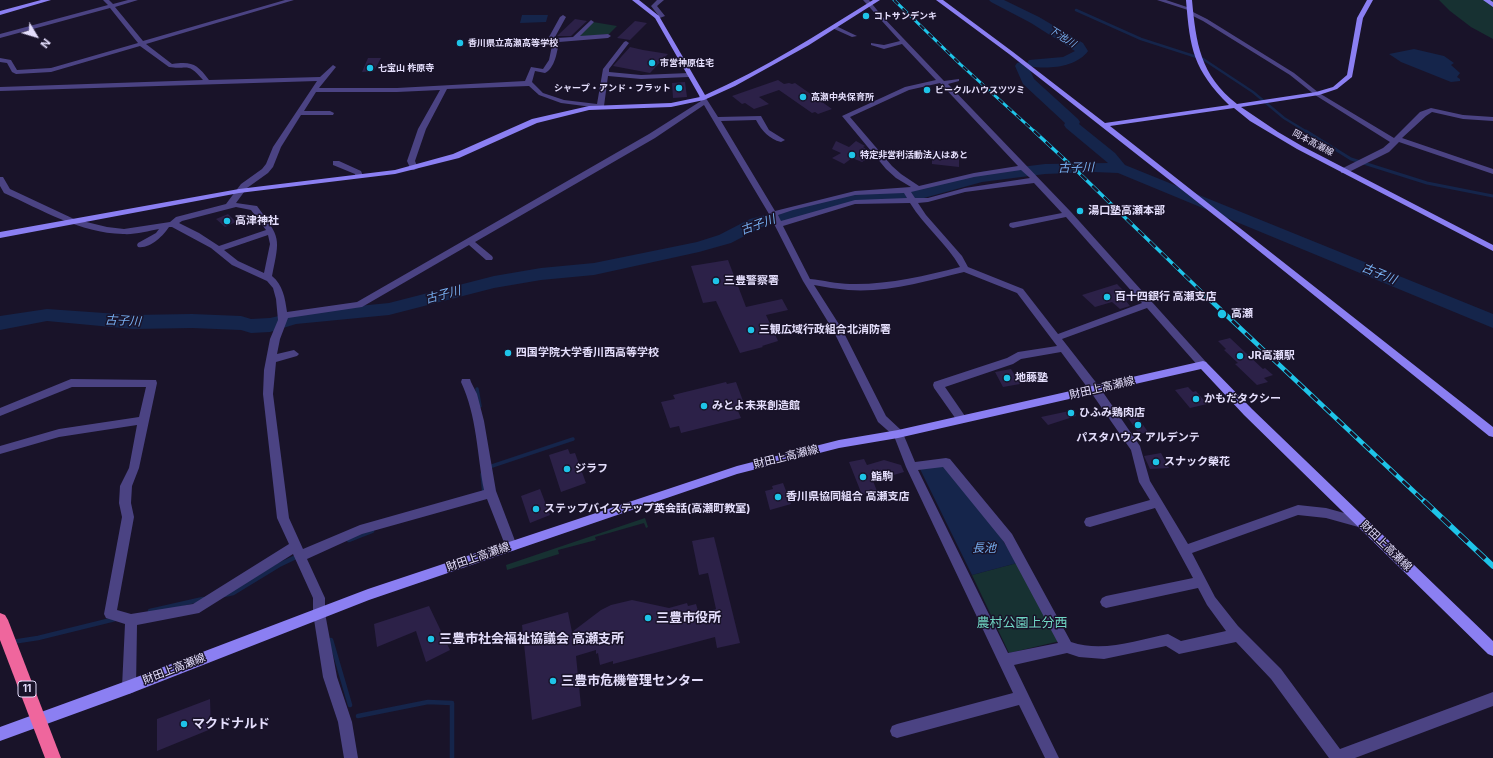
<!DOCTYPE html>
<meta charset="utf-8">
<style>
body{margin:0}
#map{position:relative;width:1493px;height:758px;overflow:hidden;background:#191329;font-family:Inter,sans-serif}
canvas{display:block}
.north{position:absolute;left:16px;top:16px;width:40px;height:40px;-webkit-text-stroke:3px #191329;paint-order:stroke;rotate:128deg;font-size:11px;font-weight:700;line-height:16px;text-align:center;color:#e4defc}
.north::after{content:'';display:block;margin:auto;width:14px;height:18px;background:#e4defc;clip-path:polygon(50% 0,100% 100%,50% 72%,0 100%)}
</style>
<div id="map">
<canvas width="1493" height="758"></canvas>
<div class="north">N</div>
</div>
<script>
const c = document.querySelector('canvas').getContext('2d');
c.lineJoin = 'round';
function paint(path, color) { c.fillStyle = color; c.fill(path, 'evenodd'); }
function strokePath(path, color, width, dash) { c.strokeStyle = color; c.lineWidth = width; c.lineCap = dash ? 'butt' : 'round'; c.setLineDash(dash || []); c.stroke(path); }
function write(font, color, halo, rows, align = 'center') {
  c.font = font + ' Inter,"Noto Sans JP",sans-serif'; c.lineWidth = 3; c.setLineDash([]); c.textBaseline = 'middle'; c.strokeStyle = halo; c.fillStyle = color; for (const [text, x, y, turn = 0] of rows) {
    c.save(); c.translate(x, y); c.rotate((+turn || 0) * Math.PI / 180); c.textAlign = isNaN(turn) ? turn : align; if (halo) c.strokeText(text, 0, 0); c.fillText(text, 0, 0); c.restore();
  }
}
paint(new Path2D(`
 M1439,0H1493V39L1471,27L1450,11Z
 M593,22L617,26L609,34L578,37Z
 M645,518L648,527L646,528L644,523L595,537L596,540L558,550L559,554L507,570L506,565Z
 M1017,563L1060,641L1009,653L972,575Z`), '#173132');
paint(new Path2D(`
 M522,15H548L546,22L520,23Z
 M1414,49L1444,56L1454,63L1451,65L1460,73L1457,77L1460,79V81L1451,82L1401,62L1389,54Z
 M947,465L981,506L1017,563L972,575L920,469Z`), '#15254b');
strokePath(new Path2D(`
 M1076,10L1141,39L1203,59L1253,92L1284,118L1307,132`), '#15254b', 2.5);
strokePath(new Path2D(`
 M1306,131L1351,159L1427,183L1493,196`), '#15254b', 3);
strokePath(new Path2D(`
 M477,389L480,406
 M488,465L489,467L573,439
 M482,474L484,494`), '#15254b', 3.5);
strokePath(new Path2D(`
 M349,540L372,531
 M224,595L233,593L279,565L298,556
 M150,611L203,599
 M331,640L350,705
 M12,642L38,638L115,619
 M358,716L428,702L452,703V758`), '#15254b', 4.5);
paint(new Path2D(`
 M989,0H1004L1039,17L1083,43L1088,51C1077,67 1047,70 1029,66L1027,63L1029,60L1063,57L1075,51L1031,23L991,2Z
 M1022,62L1027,63L1034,79L1078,119L1080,122L1079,124L1115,153L1125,165L1493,314V328L1118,173L1094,172L1045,174L982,182L924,198L899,202H864L839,206L762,227L731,243L699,252L594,275L541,280L494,288L389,315L296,324L270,332L251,333L241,330L192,328L133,329L47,321L0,330V316L47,309L133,315L192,314L241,316L251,319L270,318L296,312L389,303L494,276L541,268L594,263L697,242L719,235L750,219L838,196L864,192H899L923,188L981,172L1045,164L1108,163L1066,128L1064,125L1065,123L1023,84L1015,66L1017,63Z`), '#15254b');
paint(new Path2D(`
 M575,19L587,21L571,36H557Z
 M635,21L647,23L630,40L617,38Z
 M630,47L643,50L668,54L650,73L613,66Z
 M368,58H381L374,71L362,72Z
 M778,80L784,84L789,83L792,84L795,83L832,109L818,114L815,112L812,113L779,90L759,97L769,104L754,109L745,103L742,104L732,96Z
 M685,82L687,97L673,98L672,83Z
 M836,141L849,147L856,141L865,146L863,147L866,149L861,152L870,157L862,162L852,158L844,164L832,158L841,153L832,149Z
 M932,150L959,153V167L932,164Z
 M228,214L236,222L225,227L216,219Z
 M728,260L746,307L782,299L788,310L766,315L778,341L762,346L763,347L740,353L716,301L703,303L691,266Z
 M1117,284L1132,299L1126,301L1130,306L1120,309L1112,302L1095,307L1082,295Z
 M1230,338L1263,369L1265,368L1273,375L1264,378L1268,382L1257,385L1235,364L1238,363L1224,350L1226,349L1218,341Z
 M1011,369L1020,384L1003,387L995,372Z
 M726,382L727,384L736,382L746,409L738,411L741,418L681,433L679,426L670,428L661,402L675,399L673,395Z
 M1188,387L1193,392L1196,391L1207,404L1190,408L1175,390Z
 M1074,410L1076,416L1048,425L1041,417Z
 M1137,416L1148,432L1139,434L1128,418Z
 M568,449L570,454L575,453L586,483L561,492L549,455Z
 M1161,453L1169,468L1150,469L1144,456Z
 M864,459L867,465L884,460L901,465L904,472L873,481L877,491L862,495L849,462Z
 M783,483L791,504L770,510L765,491L773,489L772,486Z
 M540,489L550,515L530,523L521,496Z
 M714,537L740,643L717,648L715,637L613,664V661L600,665L598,653L596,654V650L576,656L581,706L532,720L522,625L568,612L572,632L601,610L611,605L632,600L669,608L687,603L688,606L696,604L699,614L716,609L708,573L699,575L692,541Z
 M429,606L450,650L426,662L416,631L377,647L374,624Z
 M210,699L211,729L157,751V719Z`), '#2c2148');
paint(new Path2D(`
 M103,0H109L113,4L128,0H138L115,7L143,41L285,0H294L146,44L172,64C192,61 197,64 209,80L320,77L333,65L336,67L319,88H397L525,81L531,67L543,69L549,60L553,41L549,37L560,17L563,15L566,17L555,37L557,38L573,37L591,20L594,22L580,36L608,34L611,36L608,38L559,42C557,52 555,68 545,73L535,71L532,82L543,93L564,100L597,104L603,69L624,42L626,41L629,43L609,69V72L641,75L689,73L692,75L689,77L641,79L608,76L604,106L600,108L561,103L539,95L529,86L447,89L426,129L415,161L418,168L414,170H411L407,161L418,129L440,90L397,92H316L304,111H330L334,113L333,115H301L281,147L273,167L268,173L247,188L236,203L257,206C281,239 280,237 272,276C283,285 285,298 287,312L357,302L649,134L701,101L699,96L702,94L704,95L718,117L761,116L769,130L785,140L781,142C769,139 762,131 756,120L721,121L775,211L855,191L911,187L896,178L886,169L842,116L905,87L936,80L902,44L884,49L871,45V43L884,45L900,41L863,0H869L881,15L944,81L959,79V81L948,84L1071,212L1206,362L1208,365L1206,368H1200L1147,308L1062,339L1098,385L1140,446L1150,481L1188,544L1298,505L1326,508L1366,519L1368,523L1366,527L1362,528L1326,518L1298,515L1192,553L1215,597L1238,626L1281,669L1340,749L1493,692V706L1355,758H1329L1271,679L1236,642L1179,654L1166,646L1104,659L1079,657L1067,653L1014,665L1059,758H1045L1019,705L897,738L892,736L890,731L892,726L897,724L1013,693L906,467L894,436L878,422L833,330L803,281L769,214L704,105L655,138L475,242L492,256L493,258L492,260H486L469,245L362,307L288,318L280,339L277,354L294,350L299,354L297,356L276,362L273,394L289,518L303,549L360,525L484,490C477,454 477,416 461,382L462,379H470L471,382L477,394L484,421L496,491L517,546L515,550L511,551L507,550L487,499L362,534L307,559L325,598V613L337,677L352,722L358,758H344L338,722L323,677L313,613V598L293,554L199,613L137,625L136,687L134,692L129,694L124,692L122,687L125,624L106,618L104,614L122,517L119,503L120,486L129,468L137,425L59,437L0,454V446L59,429L139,417L146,387H72L0,416V408L71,379L156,380L157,383L139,468L132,486L131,503L134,517L117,610L131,614L193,604L289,544L277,518L263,394L264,370L270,339L278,320L276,299L273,288L267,281L232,265L211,248L172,227H169C163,236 150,249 138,247L137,245L138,243L156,233L159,229C148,231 134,235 123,234C80,233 42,210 4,193L0,186V177H3L10,189L74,219L107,227L124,229L170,222L176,217L226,204L241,184L262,169L266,164L273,147L317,81L0,91V87L203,80C187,61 188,70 169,67L140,46L51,72L16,74L12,72L7,63L0,62V58L11,60L17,70L51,68L138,43L110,8L0,38V34L108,5ZM940,83L1018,166L974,173L919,186L901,174L892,166L850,117L909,90ZM1021,170L1030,178L965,188L928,198H915L911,192L974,177ZM1034,183L1062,213L1010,223L1009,225L1010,227L1013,228L1066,217L1142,303L1058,334L1023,289L968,267L962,256L926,215L918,203L928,202L965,192ZM904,193L907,198L855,200L781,221L778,215L793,210L855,195ZM910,203C924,226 947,244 960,267C924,276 887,285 850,284C837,284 823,280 810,279L783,226L855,204ZM236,207L251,210L266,230L219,246L199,233L179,223L182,221ZM268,235L270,244L264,273L238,261L224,250ZM964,272L1017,293L1057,346L1018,352L1007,358L934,382L933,385L934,388L958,422H966L967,419L945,387L1013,364L1021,359L1061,352L1090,391L1131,450L1139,482L1150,500L1086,518L1084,522L1086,526L1090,527L1155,508L1193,578L1106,596L1102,598L1100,602L1102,606L1106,608L1198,588L1207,605L1226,631L1181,641L1168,634C1137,640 1103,653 1071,642L1012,534L950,459L946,458L915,462L902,431L886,416L842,329L814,285C825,287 837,289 848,290C887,293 927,281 964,272ZM943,467L1004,542L1058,643L1008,653L918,470Z
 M657,0H664L657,6L665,16L657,19L654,17L658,15L651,6Z
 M1157,0H1166L1193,9L1188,10Z
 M1189,12H1193L1207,19L1294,73L1319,93L1394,138L1420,112L1431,108L1463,115L1493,117V121L1463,119L1432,112L1426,116L1402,138L1493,169V174L1399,142L1389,152L1347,173H1341V169L1383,148L1390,142L1315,95L1290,75L1203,21L1189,14Z
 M832,26H836L857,36L852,37L832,28Z
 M333,161H339L361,171L363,176L362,178H356L355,174L333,165Z`), '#4b4383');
paint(new Path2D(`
 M41,0H51L0,15V11Z
 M632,0H639L659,16L705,95C764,69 818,34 873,0H880L809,45L735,86L704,100L671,107L589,110L537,123L459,158L395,174L239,193L0,238V232L239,189L395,170L453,154L532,119L589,106L671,103L700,97L655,18Z
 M936,0H943L1013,52L1105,123L1229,105C1193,69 1190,49 1186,0H1192C1196,43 1200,75 1237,104L1316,92L1333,87L1347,75L1357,18L1367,0H1373L1363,18L1352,77L1337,89L1319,95L1241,107L1278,132L1302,146L1493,245V251L1297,149L1250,121L1234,108L1110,126L1493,427V437L1489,436L1228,226L1009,54Z
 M1483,0H1490L1493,2V7Z
 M1203,361L1206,362L1252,409L1493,641V656L1488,654L1244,415L1201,369L898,438L839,448L737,474L369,600L129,694L0,741V727L129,680L368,589L737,466L839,440L898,430Z`), '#8b7ff2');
paint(new Path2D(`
 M0,613L5,615L8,620L61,758H45L0,640Z`), '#ef669d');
const railFar3 = new Path2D(`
 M894,0L960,64L1035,132`);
const railFar2 = new Path2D(`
 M1034,131L1076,170L1207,297`);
const railFar1 = new Path2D(`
 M1206,296L1425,502`);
const rail = new Path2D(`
 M1424,501L1493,566`);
strokePath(railFar3, '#1ec4e8', 3);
strokePath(railFar2, '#1ec4e8', 3.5);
strokePath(railFar1, '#1ec4e8', 4.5);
strokePath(rail, '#1ec4e8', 5.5);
strokePath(railFar3, '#191329', 2, [6]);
strokePath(railFar2, '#191329', 2.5, [8]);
strokePath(railFar1, '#191329', 3, [9]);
strokePath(rail, '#191329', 4, [12]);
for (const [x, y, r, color] of [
 [866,16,4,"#1ec4e8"],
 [460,43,4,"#1ec4e8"],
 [652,63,4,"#1ec4e8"],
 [370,68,4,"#1ec4e8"],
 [679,88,4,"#1ec4e8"],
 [927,90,4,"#1ec4e8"],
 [803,97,4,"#1ec4e8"],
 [852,155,4,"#1ec4e8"],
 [1080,211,4,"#1ec4e8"],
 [227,221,4,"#1ec4e8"],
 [716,281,4,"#1ec4e8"],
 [1107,297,4,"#1ec4e8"],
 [1222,314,5,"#1ec4e8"],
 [751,330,4,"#1ec4e8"],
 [508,353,4,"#1ec4e8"],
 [1240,356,4,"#1ec4e8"],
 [1007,378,4,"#1ec4e8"],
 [1196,399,4,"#1ec4e8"],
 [704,406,4,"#1ec4e8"],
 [1071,413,4,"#1ec4e8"],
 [1138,425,4,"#1ec4e8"],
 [1156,462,4,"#1ec4e8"],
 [567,469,4,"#1ec4e8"],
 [863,477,4,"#1ec4e8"],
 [778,497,4,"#1ec4e8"],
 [536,509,4,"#1ec4e8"],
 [648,618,4,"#1ec4e8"],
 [431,639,4,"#1ec4e8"],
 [553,681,4,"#1ec4e8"],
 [184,724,4,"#1ec4e8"]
]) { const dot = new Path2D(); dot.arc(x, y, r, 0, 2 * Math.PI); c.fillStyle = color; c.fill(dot); strokePath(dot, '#191329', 1.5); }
write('bold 9px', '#e4defc', '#191329', [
 ["コトサンデンキ",874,16],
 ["香川県立高瀬高等学校",468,43],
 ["市営神原住宅",660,63],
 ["七宝山 柞原寺",378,68],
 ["シャープ・アンド・フラット",671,88,"right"],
 ["ビークルハウスツツミ",935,90],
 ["高瀬中央保育所",811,97],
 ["特定非営利活動法人はあと",860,155]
], 'left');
write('9px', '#e4defc', '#191329', [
 ["岡本高瀬線",1313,143,28]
]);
write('italic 10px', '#77aff1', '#191329', [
 ["下池川",1062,37,32]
]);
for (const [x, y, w] of [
 [27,689,18]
]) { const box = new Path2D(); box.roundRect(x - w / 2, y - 8, w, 16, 3); c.fillStyle = '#191329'; c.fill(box); strokePath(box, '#e4defc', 1); }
write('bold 10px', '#e4defc', null, [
 ["11",27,689]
]);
write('bold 11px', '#e4defc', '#191329', [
 ["湯口塾高瀬本部",1088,211],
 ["高津神社",235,221],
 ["三豊警察署",724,281],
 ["百十四銀行 高瀬支店",1115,297],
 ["高瀬",1231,314],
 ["三観広域行政組合北消防署",759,330],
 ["四国学院大学香川西高等学校",516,353],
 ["JR高瀬駅",1248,356],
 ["地藤塾",1015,378],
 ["かもだタクシー",1204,399],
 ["みとよ未来創造館",712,406],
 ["ひふみ鶏肉店",1079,413],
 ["パスタハウス アルデンテ",1138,438,"center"],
 ["スナック榮花",1164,462],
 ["ジラフ",575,469],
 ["鮨駒",871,477],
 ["香川県協同組合 高瀬支店",786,497],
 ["ステップバイステップ英会話(高瀬町教室)",544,509]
], 'left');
write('11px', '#e4defc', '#191329', [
 ["財田上高瀬線",1102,388,-13],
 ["財田上高瀬線",786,457,-14],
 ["財田上高瀬線",1386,546,44],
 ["財田上高瀬線",478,557,-19],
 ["財田上高瀬線",174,669,-21]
]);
write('italic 12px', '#77aff1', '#191329', [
 ["古子川",1076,168,-1],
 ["古子川",758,225,-20],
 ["古子川",1379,274,22],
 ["古子川",443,295,-15],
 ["古子川",123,321,3],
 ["長池",984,548]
]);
write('bold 13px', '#e4defc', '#191329', [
 ["三豊市役所",656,618],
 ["三豊市社会福祉協議会 高瀬支所",439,639],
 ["三豊市危機管理センター",561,681],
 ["マクドナルド",192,724]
], 'left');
write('13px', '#70d6c4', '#191329', [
 ["農村公園上分西",1022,623]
]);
</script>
